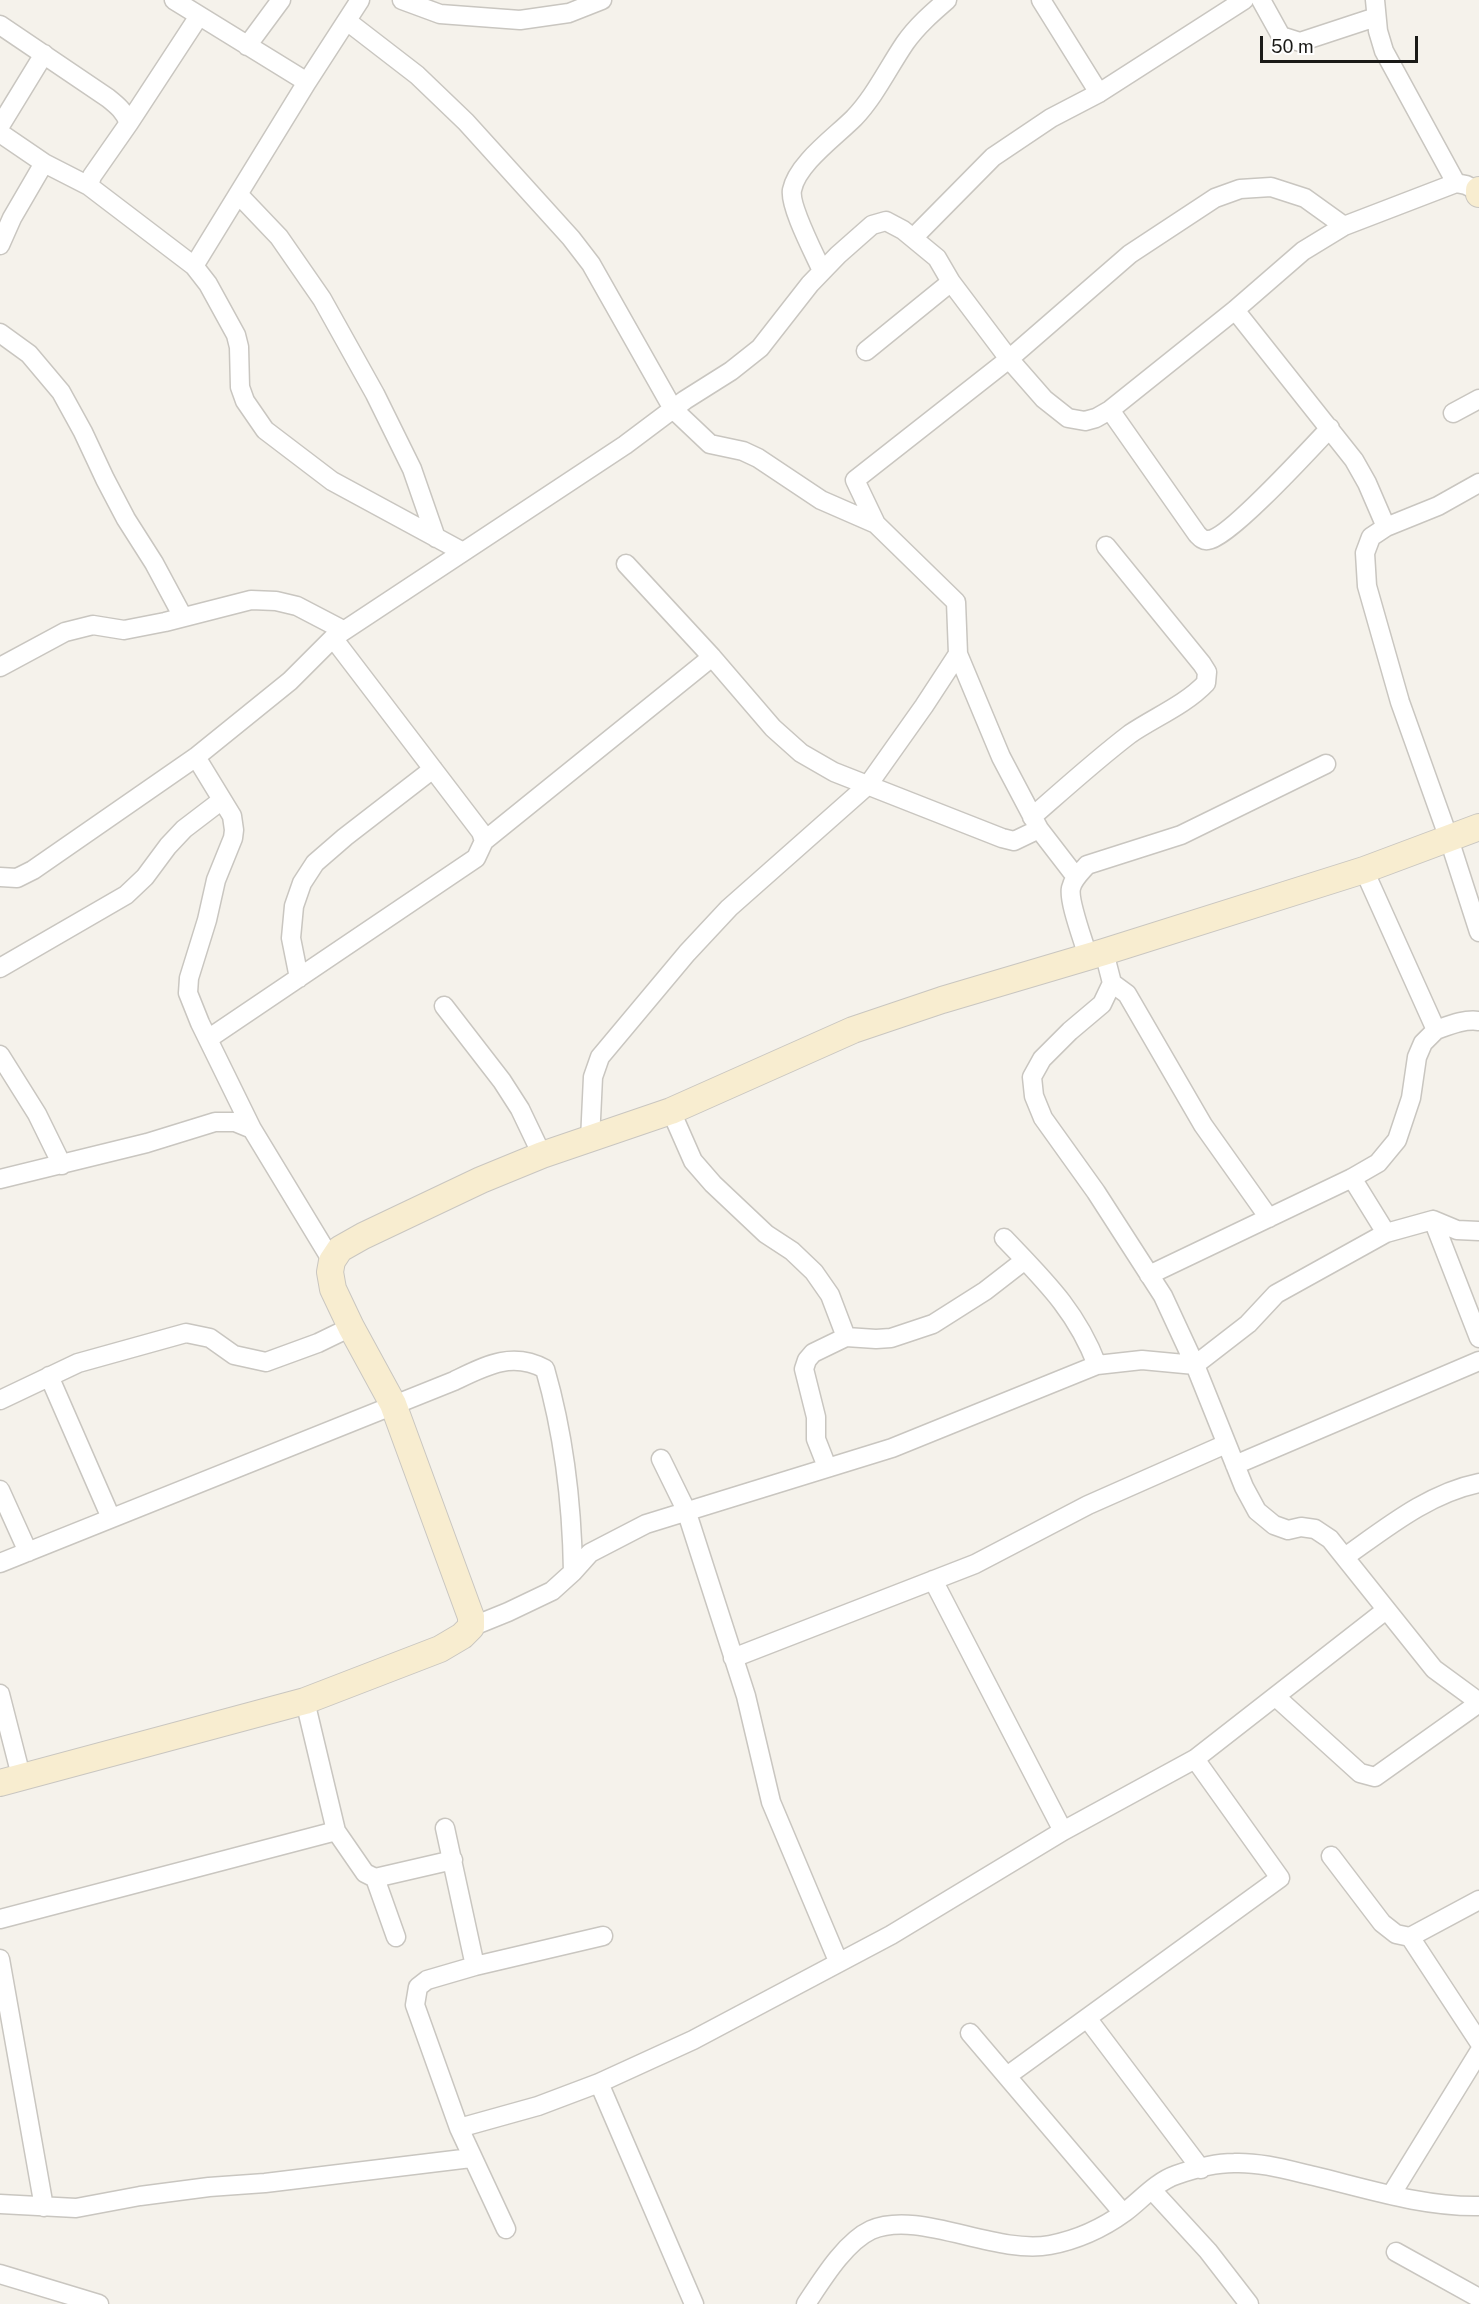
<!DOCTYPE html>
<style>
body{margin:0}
#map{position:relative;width:1479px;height:2304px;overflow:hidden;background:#f5f2eb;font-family:"Public Sans",sans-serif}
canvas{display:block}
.scale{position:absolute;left:1260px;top:36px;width:158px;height:27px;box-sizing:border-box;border:3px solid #1a1a17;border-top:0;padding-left:8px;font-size:18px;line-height:21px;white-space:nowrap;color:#1a1a17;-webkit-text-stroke:4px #fff;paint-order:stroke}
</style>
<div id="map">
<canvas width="1479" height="2304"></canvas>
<div class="scale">50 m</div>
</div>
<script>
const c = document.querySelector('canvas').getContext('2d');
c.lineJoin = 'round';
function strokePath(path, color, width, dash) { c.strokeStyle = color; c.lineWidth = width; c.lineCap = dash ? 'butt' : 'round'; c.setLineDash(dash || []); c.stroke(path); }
const street = new Path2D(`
 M174,0L307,82
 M402,0L440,14L520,20L569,13L602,0
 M1041,0L1099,93
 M1261,0L1281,36L1300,42L1376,17
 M1375,0L1378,31L1384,51L1456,183
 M347,21L417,75L466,122L571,238L591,264L673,409L710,444L743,451L758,458L821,500L876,524
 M0,25L108,98C118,106 124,111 129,123L92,176L89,186L194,266L208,284L236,335L239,347L240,387L245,401L265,430L332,481L463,552
 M247,46L281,0
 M129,123L199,16
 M0,126L44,54
 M0,133L44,163L89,186
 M238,194L279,237L322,299L375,394L412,469L436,538
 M913,238L993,157L1051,118L1099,93L1244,0
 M0,245L12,218L44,163
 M194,266L307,82L360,0
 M822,271C815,255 789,206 792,190C797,164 835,137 854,118C875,96 888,68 905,43C917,26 932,13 947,0
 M1235,310L1354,460L1367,483L1386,527L1438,506L1479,483
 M0,333L29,354L61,392L83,432L105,479L126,519L154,563L183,617
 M866,351L951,282
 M1110,410L1197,534C1200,537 1203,541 1208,540C1228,539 1312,447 1330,428
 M1453,413L1479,399
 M1386,527L1371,537L1365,553L1367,586L1400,702L1449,839L1479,932
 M626,564L712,657L773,728L801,753L834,772L1002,838L1014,841L1039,829L1001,757L958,654L956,602L876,524L855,480L1009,359L1130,254L1215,198L1240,189L1271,187L1305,198L1344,226
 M0,667L65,632L93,625L124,630L165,622L251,600L276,601L297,606L343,630
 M196,757L232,816L234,830L233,838L216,880L207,920L189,978L188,993L200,1023L252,1129
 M1032,817C1064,789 1096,760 1130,734C1155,717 1185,705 1206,683L1207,672L1202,664L1106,546
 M1039,829L1076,877
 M484,841L712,657
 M1364,870L1436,1030C1450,1025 1464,1019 1479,1021
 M0,877L17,878L33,870L196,757L290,681L333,638L625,445L685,400L731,371L760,348L810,284L838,255L872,225L886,221L903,230L937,258L951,282L1009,359L1044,399L1068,418L1085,421L1096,418L1110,410L1235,310L1303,251L1344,226L1456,183L1466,185L1478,191
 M1104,952L1112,983L1102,1004L1070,1031L1042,1059L1032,1077L1034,1096L1043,1118L1096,1192L1163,1296L1195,1365L1244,1487L1257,1511L1274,1525L1288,1530L1301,1527L1315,1529L1330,1539L1434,1669L1479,1702
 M1088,957C1084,942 1068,901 1071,888C1073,879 1081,872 1087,865L1181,835L1326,764
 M0,968L126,895L145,877L168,846L184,829L222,800
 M299,978L291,938L294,906L302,883L315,863L345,837L433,769
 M1112,983L1127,994L1203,1125L1269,1218
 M444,1006L502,1081L520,1109L542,1155
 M208,1039L476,858L484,841L481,832L333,638
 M0,1055L37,1114L62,1165
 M671,1111L693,1161L713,1184L766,1234L792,1251L814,1272L830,1295L846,1337
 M590,1140L593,1077L600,1057L687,953L729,908L868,785L924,706L958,654
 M1352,1178L1386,1233
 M0,1179L147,1143L215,1122H235L252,1129L332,1261
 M1433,1220L1479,1338
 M1004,1238C1044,1280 1076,1310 1097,1365
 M1149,1275L1352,1178L1378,1163L1397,1140L1411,1098L1417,1057L1423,1043L1436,1030
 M49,1376L111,1518
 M0,1400L78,1363L186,1333L210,1338L234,1355L266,1362L318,1343L351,1327
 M661,1459L686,1510L746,1696L771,1802L838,1961
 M1235,1465L1479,1361
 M827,1467L816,1439V1417L804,1369L807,1360L813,1353L846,1337L876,1339L891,1338L933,1324L985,1291L1025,1260
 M0,1490L28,1552
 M1345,1557C1386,1528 1429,1493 1479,1483
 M0,1563L454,1381C485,1366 512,1351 545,1369C564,1435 572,1504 573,1572
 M933,1580L1063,1831
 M471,1627L508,1612L552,1591L573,1572L590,1553L646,1524L892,1448L1097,1365L1142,1360L1195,1365L1248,1324L1276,1294L1386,1233L1433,1220L1457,1230L1479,1231
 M733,1658L975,1564L1088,1505L1226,1444
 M0,1694L21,1776
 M1276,1697L1360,1773L1375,1777L1479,1703
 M445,1828L475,1966
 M336,1831L365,1873L375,1878L453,1860
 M1331,1856L1382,1923L1396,1934L1410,1937L1479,1900
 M375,1878L396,1937
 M0,1919L336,1831L305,1701
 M1410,1937L1479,2042
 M0,1959L44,2207
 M1087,2018L1201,2169
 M970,2033L1123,2213
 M1007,2076L1280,1878L1195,1759
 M599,2083L694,2304
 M459,2128L538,2106L599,2083L693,2040L891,1935L1063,1831L1195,1759L1386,1610
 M1152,2190L1208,2251L1249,2304
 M1391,2195L1479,2052
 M0,2204L76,2208L140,2196L209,2187L265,2183L471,2158
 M506,2229L459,2128L415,2005L418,1987L427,1980L475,1966L603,1936
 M1396,2252L1479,2298
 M0,2274L99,2304
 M806,2304C822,2280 845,2242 871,2230C919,2209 994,2255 1050,2245C1076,2240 1103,2228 1125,2212C1141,2200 1156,2182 1176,2175C1193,2169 1216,2163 1234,2163C1261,2162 1288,2170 1314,2176C1368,2189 1423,2207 1479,2206`);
const secondary = new Path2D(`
 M1479,190V194
 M0,1783L305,1701L440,1649L462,1636L471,1627V1617L393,1404L351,1327L333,1289L330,1272L332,1261L340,1249L363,1236L481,1180L542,1155L671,1111L853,1030L942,1000L1104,952L1364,870L1479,827`);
strokePath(street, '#c9c6c0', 21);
strokePath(secondary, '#c9c6c0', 28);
strokePath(street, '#fff', 18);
strokePath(secondary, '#f8edd0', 26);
</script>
